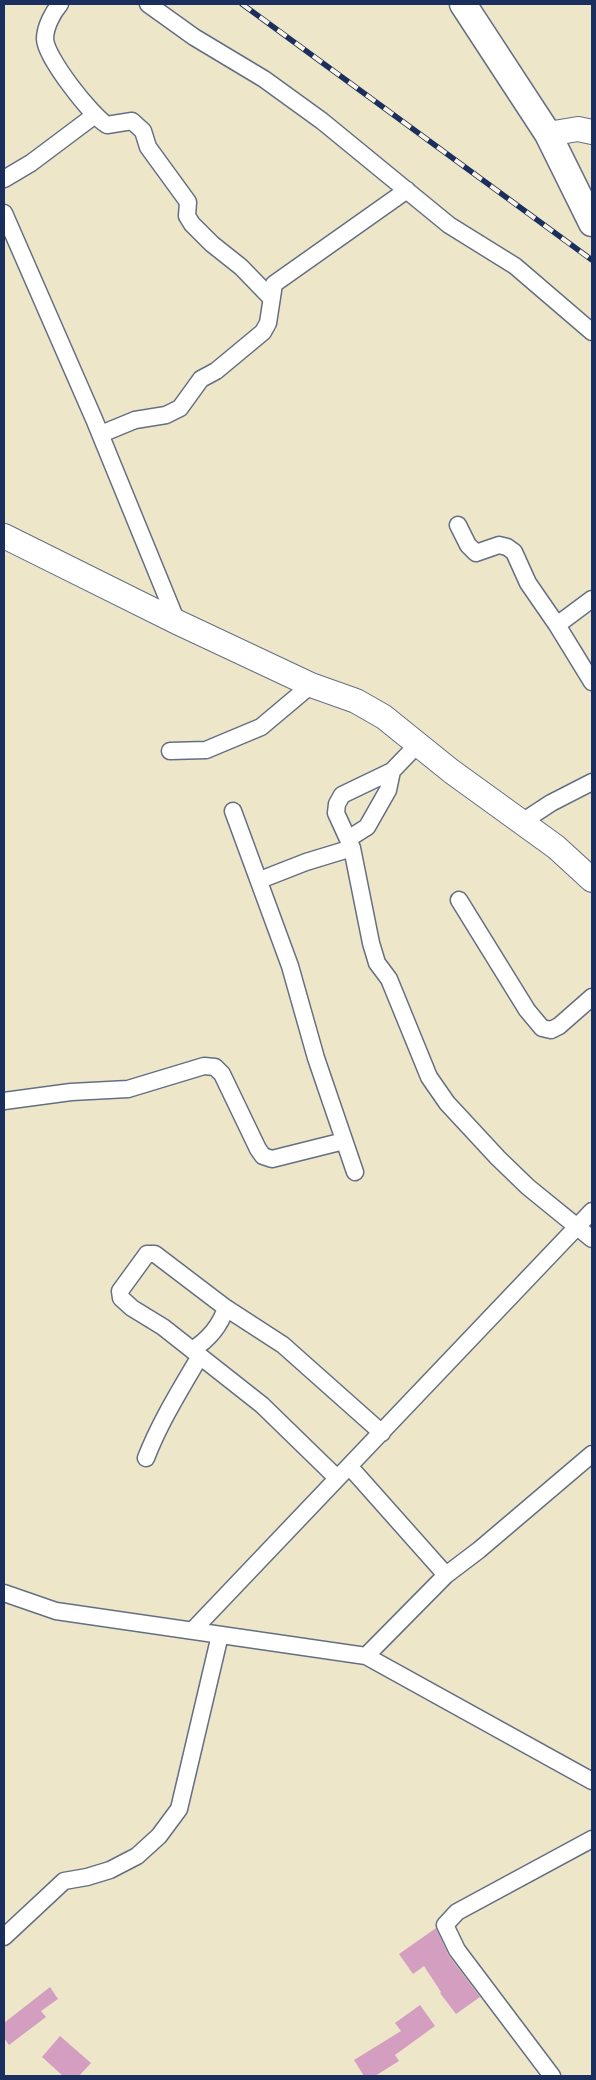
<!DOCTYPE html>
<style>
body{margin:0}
#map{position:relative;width:596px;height:2080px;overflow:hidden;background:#ede6c8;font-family:Delius,sans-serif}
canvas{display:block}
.frame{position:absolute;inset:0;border:5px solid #1b2f5e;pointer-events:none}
</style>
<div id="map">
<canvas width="596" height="2080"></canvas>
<div class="frame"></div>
</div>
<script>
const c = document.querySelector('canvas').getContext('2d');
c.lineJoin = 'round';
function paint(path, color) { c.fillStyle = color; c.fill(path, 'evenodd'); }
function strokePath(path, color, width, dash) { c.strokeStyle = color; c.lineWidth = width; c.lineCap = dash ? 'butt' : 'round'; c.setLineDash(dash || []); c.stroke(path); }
paint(new Path2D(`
 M436,1928L449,1956L480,1997L456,2014L440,1993L441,1992L424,1966L413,1974L399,1954Z
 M50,1987L58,1999L41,2011L46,2017L9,2045L4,2038V2023Z
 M420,2005L435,2026L395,2055L399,2061L375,2076H364L354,2060L401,2031L395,2023Z
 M60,2036L91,2063L79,2076H63L42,2057Z`), '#d49ec1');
const street = new Path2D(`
 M60,4C53,12 45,27 45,39C46,58 91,115 107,125L132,121L143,131L148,147L188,202L187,216L192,224L212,244L241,267L271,298
 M148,4L194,37L264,79L322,121L449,225L515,266L592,332
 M4,179L31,163L95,115
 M4,213L94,419L177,622
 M101,434L135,420L166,415L180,408L201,379L216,371L263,332L268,323L274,284L407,190
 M458,525L468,545L476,553L499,545L507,547L514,552L528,583L557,625L592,682
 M557,625L592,599
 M170,751L206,750L261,727L311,685
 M392,771L342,795L337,804L336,813L352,848L371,943L377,963L389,979L429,1077L447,1103L498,1158L528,1187L592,1239
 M233,811L290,966L316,1058L355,1172
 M522,822L551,803L592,782
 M348,839L367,827L388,790L392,771L417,745
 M260,880L306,862L352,848
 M459,900L527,1010L542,1028L551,1030L559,1026L592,997
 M4,1101L71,1092L128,1089L204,1066L215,1067L222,1074L258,1149L263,1156L272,1159L344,1141
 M192,1350C208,1340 220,1326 226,1308
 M146,1458C160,1422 180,1390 200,1356
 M350,1467L446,1575
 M337,1478L262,1405L163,1327L132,1308L121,1298L120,1291L147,1254H155L226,1308L283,1345L382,1433
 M4,1593L56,1611L366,1656L592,1781
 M193,1630L592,1211
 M366,1656L446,1575L479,1550L592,1454
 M4,1937L64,1881L87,1877L110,1870L137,1856L159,1836L179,1809L220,1635
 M552,2076L457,1950L445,1925L457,1912L592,1839`);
const secondary = new Path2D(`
 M548,134L578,129L592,132
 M4,536L177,622L311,685L356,701L384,717L451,771L556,847L592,880`);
const primary = new Path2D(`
 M463,4L548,134L592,223`);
strokePath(street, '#646f83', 19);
strokePath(secondary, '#646f83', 26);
strokePath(primary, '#646f83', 29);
strokePath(street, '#fff', 16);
strokePath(secondary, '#fff', 24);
strokePath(primary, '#fff', 26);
const rail = new Path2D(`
 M242,4L592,260`);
strokePath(rail, '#1b2f5e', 5.5);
strokePath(rail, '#fcf5e5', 4, [11]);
</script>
